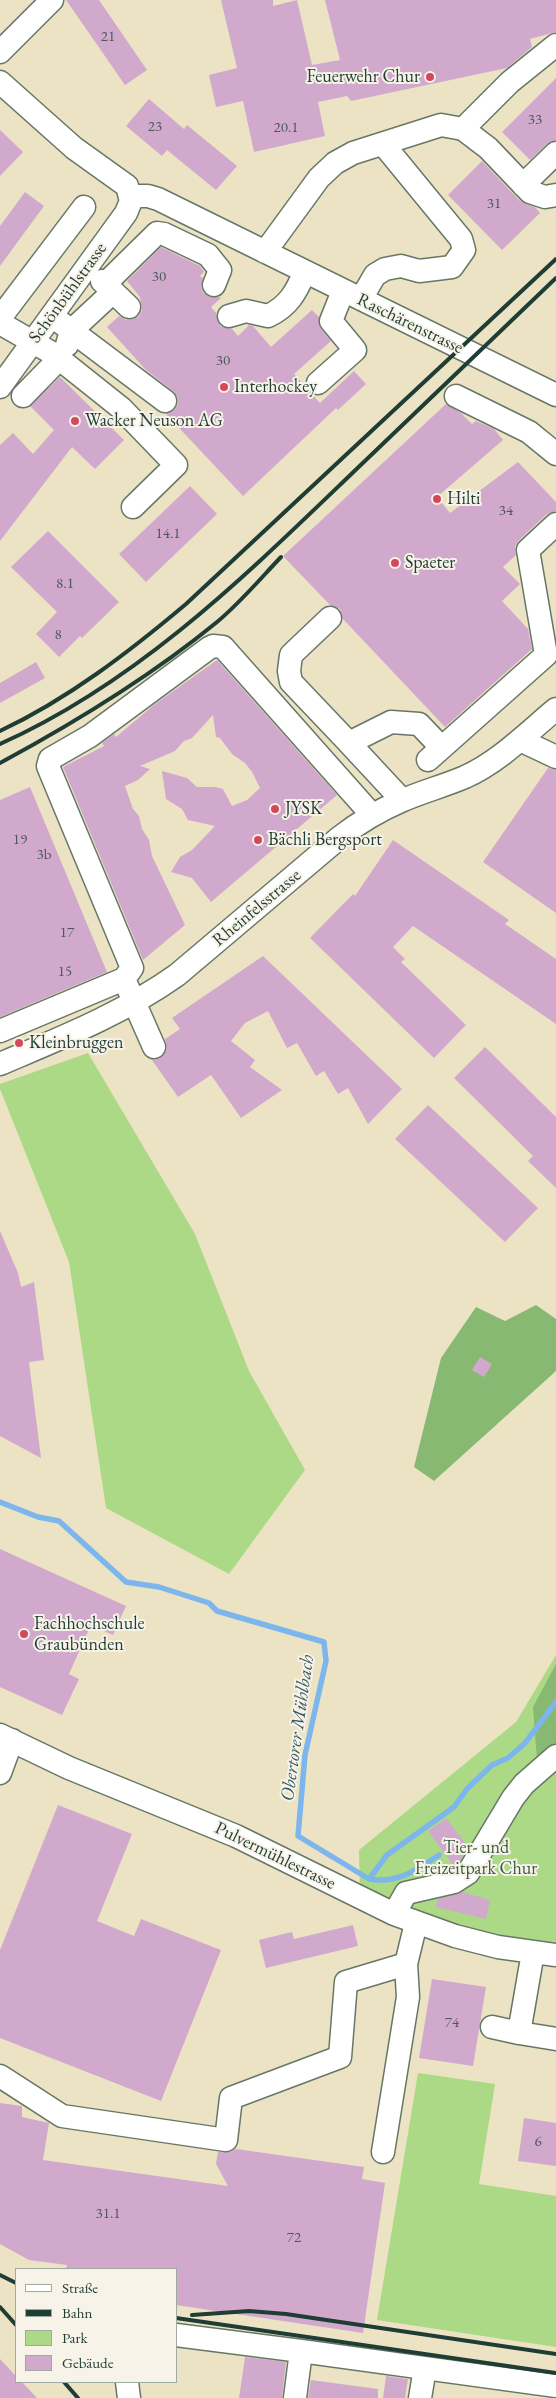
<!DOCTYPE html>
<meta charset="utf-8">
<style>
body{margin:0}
#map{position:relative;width:556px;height:2398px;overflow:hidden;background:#ece3c4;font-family:"EB Garamond",serif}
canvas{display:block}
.legend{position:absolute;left:15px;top:2268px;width:162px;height:115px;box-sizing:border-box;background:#f7f3e8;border:1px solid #a1aaa0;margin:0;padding:6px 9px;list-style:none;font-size:15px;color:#1f3d34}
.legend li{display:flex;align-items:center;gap:10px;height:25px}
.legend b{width:25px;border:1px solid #a1aaa0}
</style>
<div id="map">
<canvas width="556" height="2398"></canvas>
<ul class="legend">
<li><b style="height:6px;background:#fff"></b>Straße</li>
<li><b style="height:6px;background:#1f3d34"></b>Bahn</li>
<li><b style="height:14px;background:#abd986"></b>Park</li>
<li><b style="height:14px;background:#d1a9cd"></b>Gebäude</li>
</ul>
</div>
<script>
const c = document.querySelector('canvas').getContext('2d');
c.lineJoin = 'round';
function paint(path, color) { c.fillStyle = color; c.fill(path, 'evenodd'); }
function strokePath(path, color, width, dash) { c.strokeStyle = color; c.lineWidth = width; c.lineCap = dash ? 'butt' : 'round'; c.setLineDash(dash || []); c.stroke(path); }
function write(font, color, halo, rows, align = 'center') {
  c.font = font + ' "EB Garamond",serif'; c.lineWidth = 4; c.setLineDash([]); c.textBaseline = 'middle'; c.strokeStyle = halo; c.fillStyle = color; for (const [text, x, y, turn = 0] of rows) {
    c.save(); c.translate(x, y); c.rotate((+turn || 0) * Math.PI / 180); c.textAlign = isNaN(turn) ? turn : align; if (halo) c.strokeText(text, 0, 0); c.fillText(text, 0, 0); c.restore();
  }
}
paint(new Path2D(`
 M88,1053L195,1234L249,1371L305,1470L229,1574L106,1508L69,1262L0,1089V1084Z
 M556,1655V1955L360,1898L359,1850L516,1722Z
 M418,2073L495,2084L479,2184L556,2196V2347L377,2320Z`), '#abd986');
paint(new Path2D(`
 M536,1305L556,1319V1371L434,1481L414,1467L441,1358L476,1307L505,1321Z
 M556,1664V1767L537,1760L533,1707Z`), '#88b973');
strokePath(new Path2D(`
 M0,1502L38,1517L59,1521L126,1582L159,1587L209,1603L217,1611L324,1642L326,1661L305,1755L298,1836L369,1879L387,1855L454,1807L467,1789L492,1765L508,1758L525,1743L556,1702
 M369,1879C397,1884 417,1870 439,1855`), '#7db6ed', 5.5);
paint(new Path2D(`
 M66,0H99L147,70L125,85Z
 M221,0H273V6L297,0L312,65L340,60L325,0H556V32L530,39L532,47L507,68L351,101L347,96L318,102L325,136L254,152L243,101L216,107L209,75L237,68Z
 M556,78V140L547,144L530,160L502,132Z
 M149,99L184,129L187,125L237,166L216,190L167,150L162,156L126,126Z
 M0,130L23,152L0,176Z
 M482,161L520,201L535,207L540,213L502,250L448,195Z
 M25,192L44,206L0,266V226Z
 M161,247L200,266L204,272L200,276L203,278L201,286L203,293L210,297H219L221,298L211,307L216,313L217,320L220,326L232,329L238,336L249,325L253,326L271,347L312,310L319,317L321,329L331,341L294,374L320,403L354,371L366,384L338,410L336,408L243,496L166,414L175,409L178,403L177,396L173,391L146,370L107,327L119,316L126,320L133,319L139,316L142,310L140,297L127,281Z
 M60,377L124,440L95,469L72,447L0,541V445L13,433L33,454L54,430L30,406Z
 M446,404L461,413L472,424L476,421L494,429L503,440L437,497L450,513L518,462L556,502V511L547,514L519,540L515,546L516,555L503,567L520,584L502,601L528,629L532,649L445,727L343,619L340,609L330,605L283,556Z
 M190,486L217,514L146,582L119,554Z
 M48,531L119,602L82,638L80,636L59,657L36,634L57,612L11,567Z
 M217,660L337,795L211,902L192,878L171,872L180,857L192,850L215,826L188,820L182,809L166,799L162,771L187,778L197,787H215L223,789L232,806L247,800L260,788L252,772L245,763L232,754L220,738L216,737L213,715L192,738L184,741L175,751L140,766L150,769L138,780L125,786L133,809L139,816L142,829L149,840L152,856L185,925L143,960L63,767L104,746L102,743L114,734L116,737L155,704Z
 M36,662L45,678L0,703V683Z
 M548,768L556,770V913L483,862Z
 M30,787L107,972L0,1017V800Z
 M393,840L509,920L505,924L556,959V1024L413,926L393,947L405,959L401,962L466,1025L434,1058L310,938L353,894L355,896Z
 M263,956L402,1089L368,1124L348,1088L338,1094L324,1071L316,1076L297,1043L287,1048L268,1011L245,1023L231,1041L255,1060L250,1067L282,1090L241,1118L211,1075L178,1097L152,1060L159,1059L164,1055L167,1048L165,1039L180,1029L172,1018Z
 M485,1047L556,1117V1188L528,1161L533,1156L454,1078Z
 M428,1105L538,1208L505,1242L395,1139Z
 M0,1231L18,1273L21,1287L34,1282L44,1360L29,1362L41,1458L0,1436Z
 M480,1357L492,1364L484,1377L472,1370Z
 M0,1549L126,1606L113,1635L91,1625L69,1674L79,1679L62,1715L0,1687Z
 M58,1805L132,1834L97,1921L134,1936L141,1919L221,1950L161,2101L0,2038V1950Z
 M446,1818L468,1847L458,1864L454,1866L428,1831Z
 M462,1892L490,1900L486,1919L436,1907L438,1899Z
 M353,1925L358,1946L266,1968L259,1940L292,1932L294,1939Z
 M432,1979L486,1987L473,2066L419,2058Z
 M0,2103L22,2106V2117L49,2123L43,2160L228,2186L216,2164L218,2152H230L236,2149L364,2167L362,2179L385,2183L363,2333L176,2305V2269H66L67,2265L29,2260L0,2244Z
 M524,2118L556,2123V2166L518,2161Z
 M245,2357L286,2362L282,2398H239Z
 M0,2359L16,2376V2382H22L37,2398H0Z
 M386,2376L408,2379L405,2398H383Z
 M311,2380L378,2389V2398H308Z`), '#d1a9cd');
const minor = new Path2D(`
 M0,52L52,0
 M0,82L74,148L127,186L131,201L126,213L0,387
 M463,129L510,82L556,45
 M523,185L556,153
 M131,196H148L158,199L556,395
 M265,252L319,178L335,163L353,153L441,125L463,129L488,148L530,192L545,197L556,195
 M102,281L129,307
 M105,284L157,233L164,234L208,255L220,270L214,285
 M361,299L375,275L385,269L401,266L419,271L452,267L464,250L461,239L383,144
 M52,316L165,401
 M229,316L246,311L268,316C289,306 296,292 305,272
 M0,318L84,207
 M0,323L52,353L121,408L176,465L133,507
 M67,345L71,331L113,292
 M318,383L355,350L331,321L343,291
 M23,396L59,359
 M456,396L529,432L556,454
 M330,618L291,655L289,671L291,682L349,743L391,722L419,724L441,747
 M520,740L556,757
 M349,743L402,800
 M428,760L546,655L528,550L556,524
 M0,1031L124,979
 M154,1047L124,979L132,968L50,771L48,766L50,759L90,736L209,648L213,646L223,647L372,815
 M0,1064C61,1038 122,1014 177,975L339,838C358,823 378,811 401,801C421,792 444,786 465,777C500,761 527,733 556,709
 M0,1735L69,1768L236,1836L394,1914L455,1936L498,1947L556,1955
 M0,1773L12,1740
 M394,1914L406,1893L454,1882L468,1873L513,1798L524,1784L556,1756
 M533,1952L519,2033L556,2039
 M492,2027L519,2033
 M0,2076L62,2116L226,2140L231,2098L340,2057L346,1982L406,1964L416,1923
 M383,2152L408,1997L406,1964
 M176,2335L301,2351
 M127,2382L129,2398
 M295,2398L301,2351L556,2386
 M420,2398L425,2368`);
strokePath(minor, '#677766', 25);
strokePath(minor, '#fff', 22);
strokePath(new Path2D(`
 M0,731C68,699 129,652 186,604L556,259
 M0,744C134,684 239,582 343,482C414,414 485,346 556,278
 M0,763C76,722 150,677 217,622C240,603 260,579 281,557
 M0,2275L16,2283
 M0,2307L16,2325
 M192,2315L249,2311L286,2314L556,2354
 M176,2318L556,2373
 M64,2382L78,2398`), '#1f3d34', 4);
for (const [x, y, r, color] of [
 [430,77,5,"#d1495b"],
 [224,387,5,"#d1495b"],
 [75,421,5,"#d1495b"],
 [437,499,5,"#d1495b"],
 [395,563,5,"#d1495b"],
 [275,809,5,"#d1495b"],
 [258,840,5,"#d1495b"],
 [19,1043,5,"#d1495b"],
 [24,1634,5,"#d1495b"]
]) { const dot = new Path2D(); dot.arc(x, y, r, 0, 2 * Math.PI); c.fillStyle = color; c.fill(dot); strokePath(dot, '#f7f3e8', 2); }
write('15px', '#4c585a', null, [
 ["21",108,37],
 ["33",535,120],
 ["23",155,127],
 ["20.1",286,128],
 ["31",494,204],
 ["30",159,277],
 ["30",223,361],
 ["34",506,511],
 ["14.1",168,534],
 ["8.1",65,584],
 ["8",58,635],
 ["19",20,840],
 ["3b",44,855],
 ["17",67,933],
 ["15",65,972],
 ["74",452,2023],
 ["6",538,2142],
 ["31.1",108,2214],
 ["72",294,2238]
]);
write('18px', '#1f3d34', '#f7f3e8', [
 ["Feuerwehr Chur",420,77,"right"],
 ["Interhockey",234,387],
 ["Wacker Neuson AG",85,421],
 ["Hilti",447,499],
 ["Spaeter",405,563],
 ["JYSK",285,809],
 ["Bächli Bergsport",268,840],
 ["Kleinbruggen",29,1043],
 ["Fachhochschule",34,1624],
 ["Graubünden",34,1645]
], 'left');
write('18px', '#1f3d34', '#f7f3e8', [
 ["Schönbühlstrasse",68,293,-54],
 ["Raschärenstrasse",410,324,26],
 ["Rheinfelsstrasse",257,908,-40],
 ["Pulvermühlestrasse",275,1856,26]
]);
write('18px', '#3b5c44', '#f7f3e8', [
 ["Tier- und",476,1848],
 ["Freizeitpark Chur",476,1869]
]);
write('italic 19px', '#365b62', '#f7f3e8', [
 ["Obertorer Mühlbach",298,1728,-82]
]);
</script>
